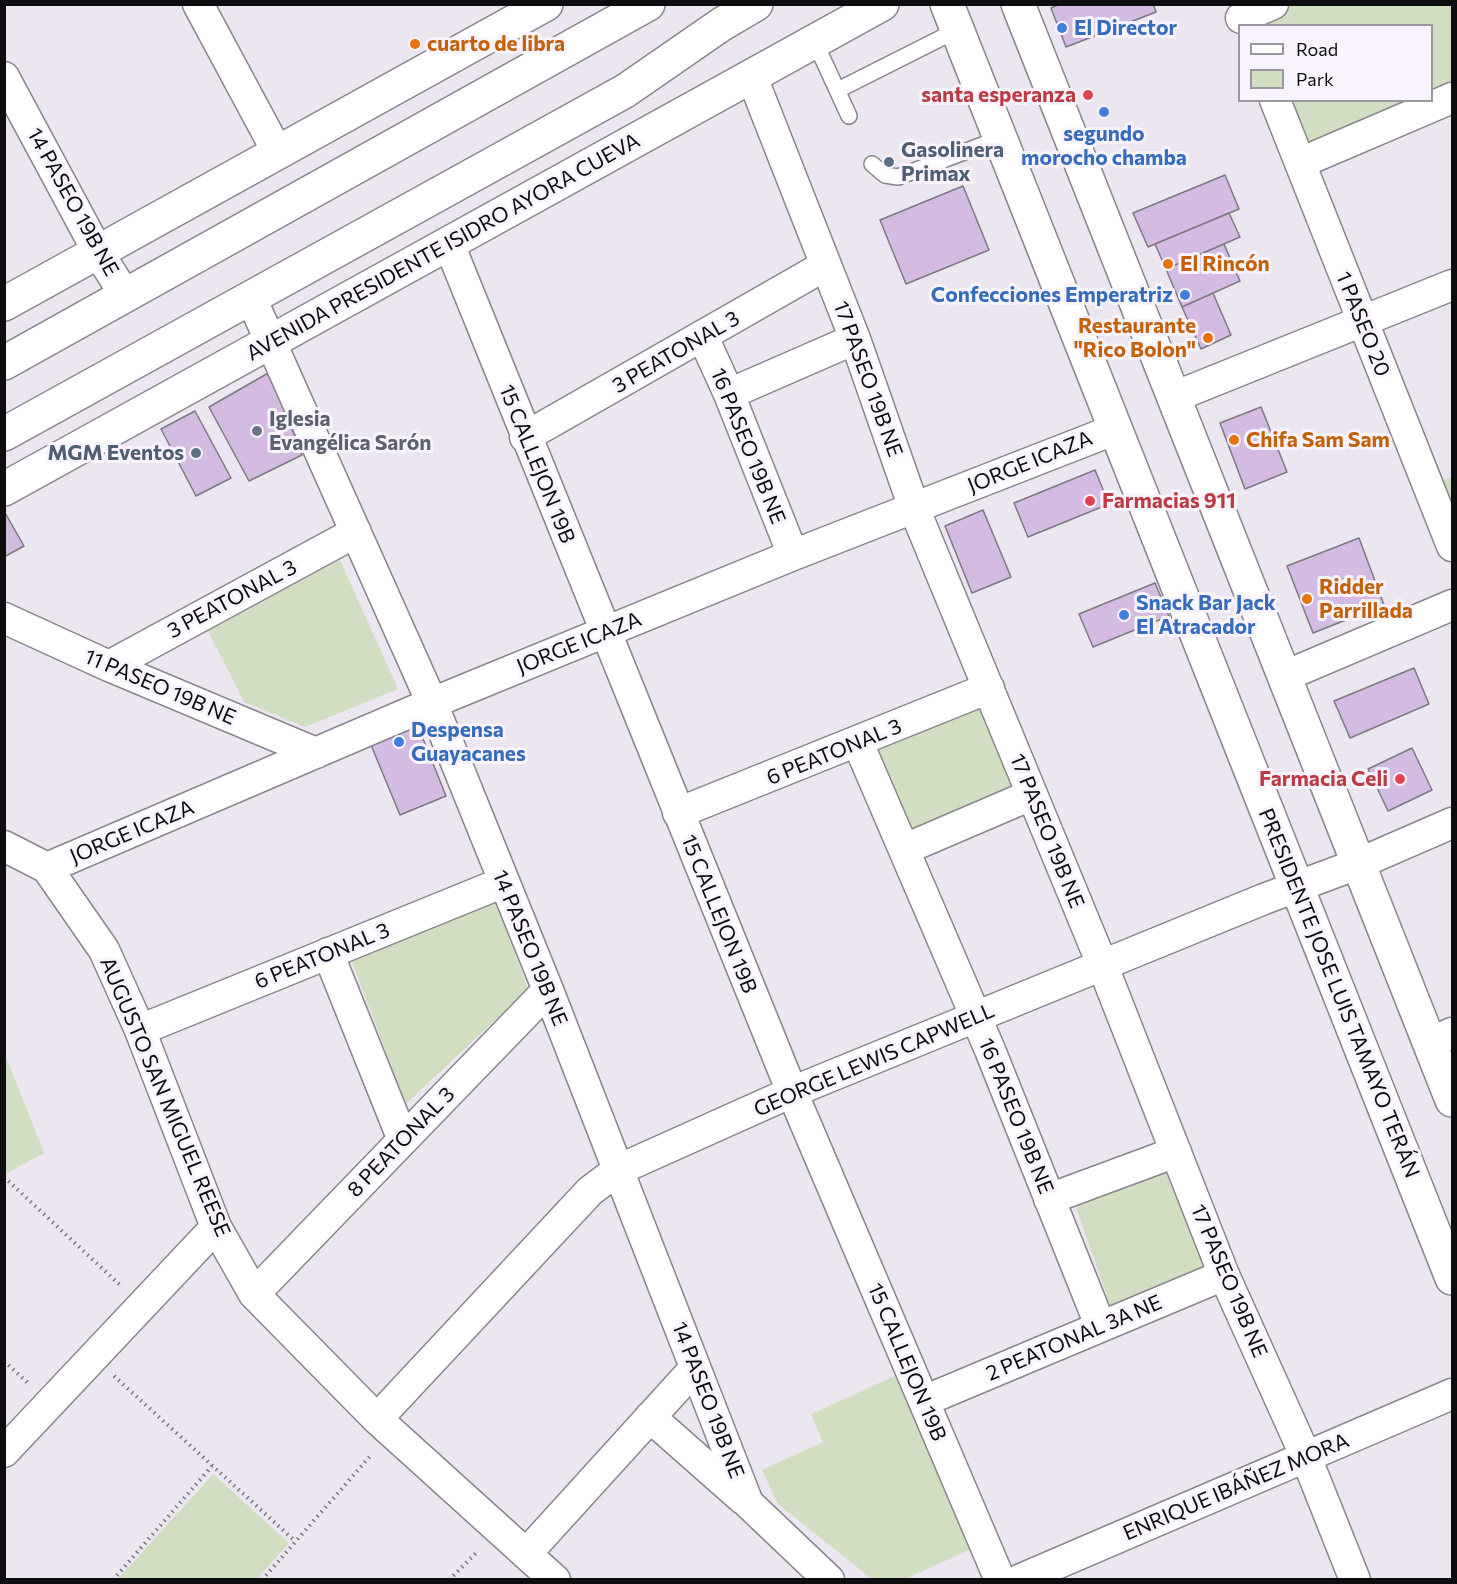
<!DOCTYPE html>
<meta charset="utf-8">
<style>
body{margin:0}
#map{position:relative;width:1457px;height:1584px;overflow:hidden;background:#ebe6ef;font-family:Commissioner,sans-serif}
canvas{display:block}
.frame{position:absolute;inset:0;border:6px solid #0d0c0f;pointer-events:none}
.legend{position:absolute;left:1238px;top:24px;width:195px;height:78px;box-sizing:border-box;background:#f8f3fd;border:2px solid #9a979e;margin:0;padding:8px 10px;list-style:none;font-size:18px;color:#0d0c0f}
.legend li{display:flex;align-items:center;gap:12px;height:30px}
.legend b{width:30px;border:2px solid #9a979e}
</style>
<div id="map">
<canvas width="1457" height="1584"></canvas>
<div class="frame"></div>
<ul class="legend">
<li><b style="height:8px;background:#fff"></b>Road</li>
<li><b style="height:16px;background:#d1dec1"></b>Park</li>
</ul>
</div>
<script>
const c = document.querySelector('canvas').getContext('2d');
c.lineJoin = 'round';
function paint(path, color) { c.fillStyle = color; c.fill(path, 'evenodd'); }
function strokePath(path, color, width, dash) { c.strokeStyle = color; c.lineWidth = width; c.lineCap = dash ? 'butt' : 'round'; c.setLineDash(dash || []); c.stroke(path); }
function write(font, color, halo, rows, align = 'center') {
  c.font = font + ' Commissioner,sans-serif'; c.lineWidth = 6; c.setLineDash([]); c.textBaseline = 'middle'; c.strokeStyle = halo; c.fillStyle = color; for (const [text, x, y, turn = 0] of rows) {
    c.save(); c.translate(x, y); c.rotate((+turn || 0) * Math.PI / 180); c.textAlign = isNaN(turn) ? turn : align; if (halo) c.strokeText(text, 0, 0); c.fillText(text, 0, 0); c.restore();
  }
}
paint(new Path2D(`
 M1273,5H1452V98L1300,163L1275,101L1432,100V26H1244Z
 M1452,477V546L1429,486Z
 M340,560L398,689L305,727L244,702L208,631Z
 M989,688L1031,795L905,849L858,743Z
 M493,895L528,989L406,1104L350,957Z
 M4,1052L44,1153L7,1173L4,1170Z
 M1172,1164L1209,1268L1112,1310L1073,1199Z
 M895,1376L973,1548L905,1579H872L778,1504L762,1470L823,1442L811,1414Z
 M213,1474L289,1543L257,1579H118Z`), '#d1dec1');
const building = new Path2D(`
 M1060,4H1153L1156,12L1066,47L1051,8Z
 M1225,175L1239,209L1148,247L1133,213Z
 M963,186L989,250L906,284L880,220Z
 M1229,213L1240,237L1166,269L1155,244Z
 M1224,244L1240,281L1182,307L1166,269Z
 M1213,293L1231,335L1201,349L1182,307Z
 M270,372L302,455L249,481L209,407Z
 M1261,407L1287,472L1245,489L1220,423Z
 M195,411L231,478L196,496L161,429Z
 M1095,470L1109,504L1028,537L1014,503Z
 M983,510L1011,577L972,593L945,526Z
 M4,511L24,546L4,557Z
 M1359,538L1384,605L1313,633L1287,566Z
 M1155,583L1169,616L1093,647L1079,614Z
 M1414,668L1429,704L1350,738L1334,701Z
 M418,726L446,796L400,815L371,745Z
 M1412,748L1432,790L1388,811L1368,769Z`);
paint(building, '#d3bbe1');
strokePath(building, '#7e7981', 1.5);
const lane = new Path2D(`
 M815,42L849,116
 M838,90L957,30
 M872,164L885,175L898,177L1001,138`);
const street = new Path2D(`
 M198,4L278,153
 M1241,18L1273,4
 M4,77L98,252L125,295
 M752,77L855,339L914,508L1102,964L1224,1275L1306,1457L1355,1580
 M1275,100L1452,546
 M1300,163L1452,98
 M449,244L792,1092L1000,1580
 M251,298L432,703L548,990L748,1503L829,1580
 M703,337L729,394L793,555
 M729,394L855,339
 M1174,397L1452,285
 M525,437L826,265
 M4,618L109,666L316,753
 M109,666L356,532
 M1285,676L1452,605
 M858,743L990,1050L1100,1325
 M678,813L989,688
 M4,846L47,868L104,950L140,1030L216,1227L254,1294L377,1419L555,1580
 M905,849L1031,795
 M47,868L432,703L793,555L1116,429
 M328,953L403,1140
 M140,1030L504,882
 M1429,1043L1452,1033
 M1049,1199L1176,1152
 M254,1294L548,990
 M924,1401L1224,1275
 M650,1417L743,1499
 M377,1419L590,1191L618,1170L792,1092L1264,899L1360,863L1452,823
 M4,1452L216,1227
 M526,1554L695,1368
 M1019,1580L1452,1394`);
const secondary = new Path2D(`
 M947,4L1452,1278
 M1018,4L1452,1100
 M4,304L546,4
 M4,489L882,4`);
const primary = new Path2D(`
 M4,363L648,4
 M4,434L625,91L722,24L756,4`);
strokePath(lane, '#89858d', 18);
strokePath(street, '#89858d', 33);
strokePath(secondary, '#89858d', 36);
strokePath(primary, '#89858d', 36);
strokePath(new Path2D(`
 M4,1177L120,1285
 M4,1361L28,1383
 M114,1376L295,1541
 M113,1580L212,1466
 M262,1580L372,1454
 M449,1580L478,1551`), '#79767c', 4, [1.5, 4.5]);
strokePath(lane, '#fff', 15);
strokePath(street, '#fff', 30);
strokePath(secondary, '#fff', 33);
strokePath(primary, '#fff', 33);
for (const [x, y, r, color] of [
 [1062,28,6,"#3f7fe0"],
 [415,44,6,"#e8710a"],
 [1088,95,6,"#e0444e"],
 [1104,112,6,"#3f7fe0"],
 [889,162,6,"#5c6f8a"],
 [1168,264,6,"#e8710a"],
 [1185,295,6,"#3f7fe0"],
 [1208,338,6,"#e8710a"],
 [257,431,6,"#6b7280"],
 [1234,440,6,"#e8710a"],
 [196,453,6,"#5c6f8a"],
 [1090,501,6,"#e0444e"],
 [1307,599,6,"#e8710a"],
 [1124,615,6,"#3f7fe0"],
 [399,742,6,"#3f7fe0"],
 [1400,779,6,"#e0444e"]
]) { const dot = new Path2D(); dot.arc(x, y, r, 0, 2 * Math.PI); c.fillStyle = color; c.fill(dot); strokePath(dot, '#f8f3fd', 2); }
write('bold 21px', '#366cbe', '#f8f3fd', [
 ["El Director",1074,28],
 ["segundo",1104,134,"center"],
 ["morocho chamba",1104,158,"center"],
 ["Confecciones Emperatriz",1173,295,"right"],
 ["Snack Bar Jack",1136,603],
 ["El Atracador",1136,627],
 ["Despensa",411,730],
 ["Guayacanes",411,754]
], 'left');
write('bold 21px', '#c56008', '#f8f3fd', [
 ["cuarto de libra",427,44],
 ["El Rincón",1180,264],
 ["Restaurante",1196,326,"right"],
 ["\"Rico Bolon\"",1196,350,"right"],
 ["Chifa Sam Sam",1246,440],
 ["Ridder",1319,587],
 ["Parrillada",1319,611]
], 'left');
write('bold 21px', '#be3a42', '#f8f3fd', [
 ["santa esperanza",1076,95],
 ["Farmacias 911",1102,501,"left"],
 ["Farmacia Celi",1388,779]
], 'right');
write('bold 21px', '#4e5e75', '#f8f3fd', [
 ["Gasolinera",901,150],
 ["Primax",901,174],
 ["MGM Eventos",184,453,"right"]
], 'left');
write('21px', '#0d0c0f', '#f8f3fd', [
 ["14 PASEO 19B NE",73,202,61],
 ["AVENIDA PRESIDENTE ISIDRO AYORA CUEVA",443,247,-29],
 ["1 PASEO 20",1363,324,68],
 ["3 PEATONAL 3",676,352,-30],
 ["17 PASEO 19B NE",868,379,70],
 ["16 PASEO 19B NE",748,446,68],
 ["JORGE ICAZA",1030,462,-22],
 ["15 CALLEJON 19B",537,464,68],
 ["3 PEATONAL 3",232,599,-28],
 ["JORGE ICAZA",579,643,-22],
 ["11 PASEO 19B NE",160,687,23],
 ["6 PEATONAL 3",834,752,-22],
 ["17 PASEO 19B NE",1047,831,68],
 ["JORGE ICAZA",132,832,-23],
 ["15 CALLEJON 19B",719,914,68],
 ["14 PASEO 19B NE",530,948,68],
 ["6 PEATONAL 3",322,956,-22],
 ["PRESIDENTE JOSE LUIS TAMAYO TERÁN",1339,993,68],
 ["GEORGE LEWIS CAPWELL",874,1060,-23],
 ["AUGUSTO SAN MIGUEL REESE",165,1097,67],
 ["16 PASEO 19B NE",1016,1116,68],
 ["8 PEATONAL 3",401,1142,-46],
 ["17 PASEO 19B NE",1229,1281,67],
 ["2 PEATONAL 3A NE",1074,1338,-23],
 ["15 CALLEJON 19B",907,1362,67],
 ["14 PASEO 19B NE",708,1400,69],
 ["ENRIQUE IBÁÑEZ MORA",1236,1487,-23]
]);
write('bold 21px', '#5b616d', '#f8f3fd', [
 ["Iglesia",269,419],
 ["Evangélica Sarón",269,443]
], 'left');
</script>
